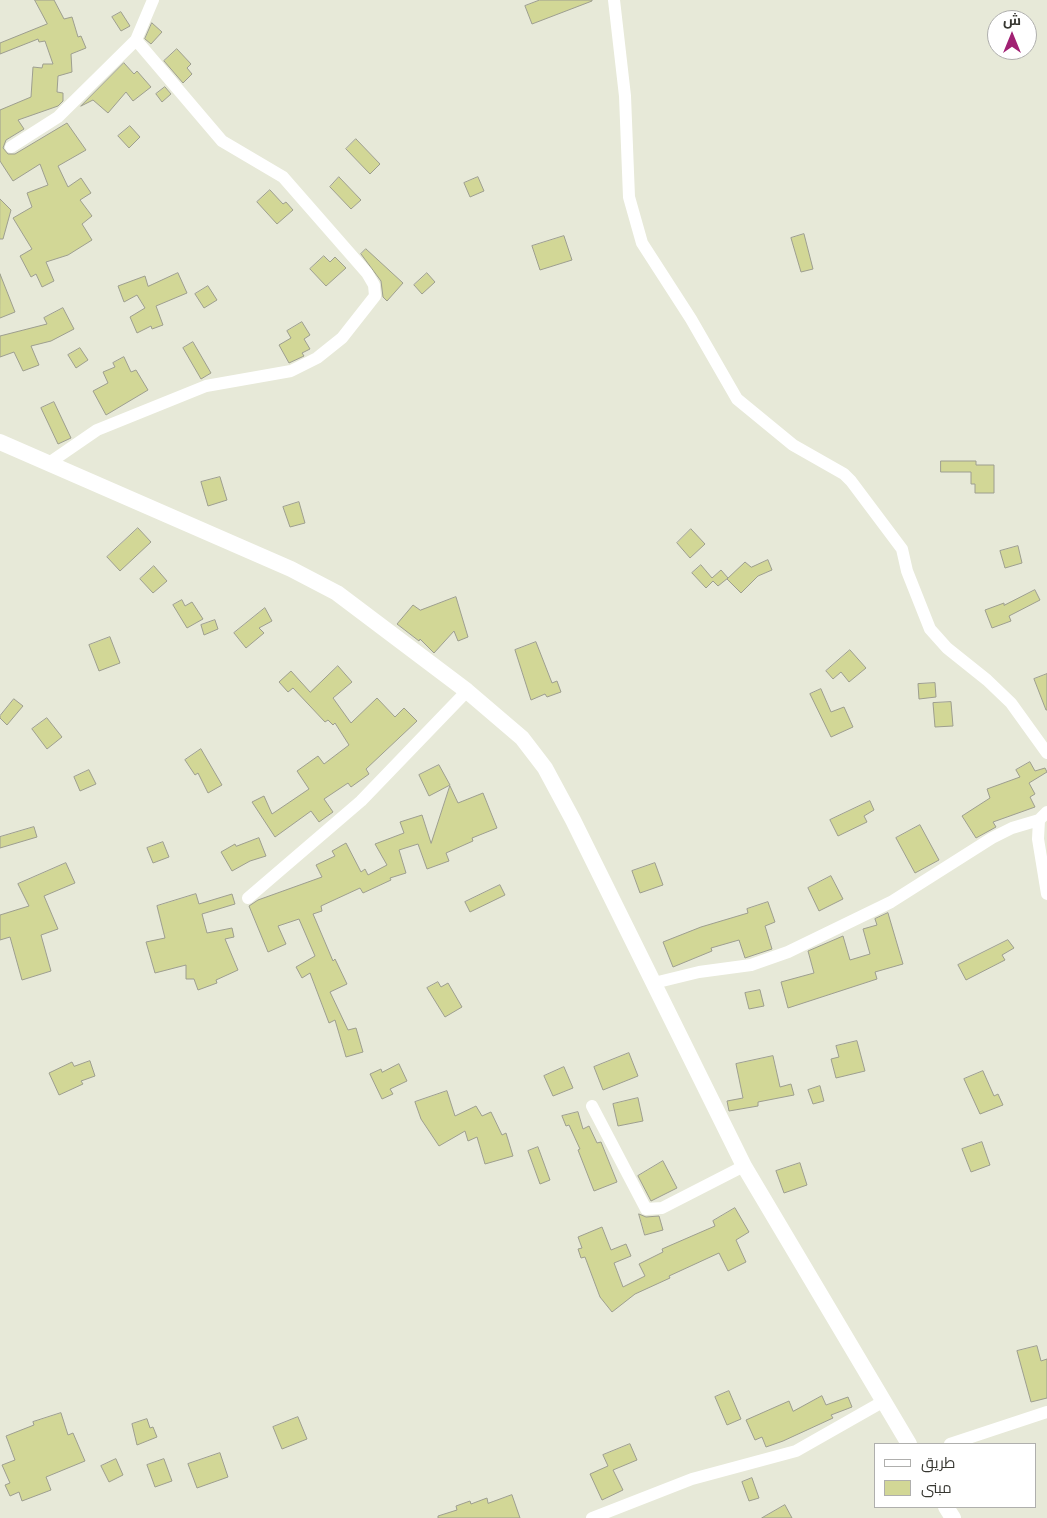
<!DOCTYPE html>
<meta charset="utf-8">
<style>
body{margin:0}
#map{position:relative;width:1047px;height:1518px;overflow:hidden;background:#e7e9d8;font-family:"Fira Sans Condensed",Cairo,sans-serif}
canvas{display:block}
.legend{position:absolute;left:874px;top:1443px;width:162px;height:65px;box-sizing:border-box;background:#fff;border:1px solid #afafad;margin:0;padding:6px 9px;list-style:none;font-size:15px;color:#373731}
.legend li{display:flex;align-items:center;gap:10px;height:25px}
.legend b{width:25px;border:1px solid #afafad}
.north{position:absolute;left:987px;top:10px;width:50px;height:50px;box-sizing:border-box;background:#fff;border:1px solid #afafad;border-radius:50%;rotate:0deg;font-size:14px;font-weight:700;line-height:20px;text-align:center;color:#373731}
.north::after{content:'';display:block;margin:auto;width:18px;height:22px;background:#a12173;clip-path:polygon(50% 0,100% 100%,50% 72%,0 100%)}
</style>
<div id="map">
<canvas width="1047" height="1518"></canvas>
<ul class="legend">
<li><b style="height:6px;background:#fff"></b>طريق</li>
<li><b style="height:14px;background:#d2d796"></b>مبنى</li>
</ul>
<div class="north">ش</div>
</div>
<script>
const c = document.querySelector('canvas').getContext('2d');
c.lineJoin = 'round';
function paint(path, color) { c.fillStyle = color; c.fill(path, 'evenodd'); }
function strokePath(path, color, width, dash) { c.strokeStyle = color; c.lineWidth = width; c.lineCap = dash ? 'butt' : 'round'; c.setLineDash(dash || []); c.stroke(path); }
const building = new Path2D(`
 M35,0H54L64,19L72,17L78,37L81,36L86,48L71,54L72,72L58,76L57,92L63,93V101L58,106L18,120L24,129L6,140L3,148L8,154H15L67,123L86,150L58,166L68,187L81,178L91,193L80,200L92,216L82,224L92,240L68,255L46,262L54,281L42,287L36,274L31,277L20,256L32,249L13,218L32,207L27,193L48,185L40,164L13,181L0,161V110L31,97L33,67L42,68L43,64H53L45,41L39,42L38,39L0,54V43L47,24Z
 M540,0H592V1L532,24L525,6Z
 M121,12L130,26L121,31L112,17Z
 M152,23L162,32L151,44L145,39Z
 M177,49L191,64L187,68L192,74L183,83L164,61Z
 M124,63L134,74L137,71L151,87L133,101L126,92L108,113L93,100L81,106Z
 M165,87L171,94L162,102L156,94Z
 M130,126L140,137L129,148L118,136Z
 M356,139L380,164L370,174L346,149Z
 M339,177L361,200L351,209L330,187Z
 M478,177L484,191L470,197L464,183Z
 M270,190L283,204L286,202L293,210L277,224L257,202Z
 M0,199L11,210L3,239H0Z
 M804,234L813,269L801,272L791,238Z
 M564,236L572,260L540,270L532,246Z
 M366,249L403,283L387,301L383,297L381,281L361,254Z
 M324,256L330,262L335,257L346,268L326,286L310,269Z
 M178,273L187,293L156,306L163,325L152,329L151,326L137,333L130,317L145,308L137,295L124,302L118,286L145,276L148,286Z
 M427,273L435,282L422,294L414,285Z
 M0,274L15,312L0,318Z
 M208,286L217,300L204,308L195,294Z
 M63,308L74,329L51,341L31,346L39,365L23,371L14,352L0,357V336L47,324L44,318Z
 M302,322L310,335L304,339L310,349L302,353L304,356L289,363L279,345L291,338L287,331Z
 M193,342L211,373L201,379L183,348Z
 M80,348L88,360L76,368L68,355Z
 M124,357L131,372L136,370L148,390L106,415L93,391L108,383L103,372L115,367L113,363Z
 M54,402L71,438L58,444L41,408Z
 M941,461H976V465H994V493H975V484H971V472H941Z
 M220,477L227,500L208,506L201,482Z
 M299,502L305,523L290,527L283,507Z
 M138,528L151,542L120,571L107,557Z
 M691,529L705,544L690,558L677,543Z
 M1018,546L1022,563L1005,568L1000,551Z
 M768,560L772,570L758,576L741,593L727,579L745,562L751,567Z
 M701,565L712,578L721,570L728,578L718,586L713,581L706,588L692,573Z
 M154,566L167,581L153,593L140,579Z
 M1035,590L1040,600L1009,616L1011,621L992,628L985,610L1004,603V605Z
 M456,597L468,637L458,641L454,631L434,653L420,639L419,641L397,624L413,605L420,610Z
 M182,600L185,606L192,602L203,619L187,628L173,605Z
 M265,608L272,621L259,628L264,633L246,648L234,633Z
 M215,620L218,629L204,635L201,625Z
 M110,637L120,663L99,671L89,645Z
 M536,642L552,683L557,681L561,692L547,697L545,694L531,700L515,650Z
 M850,650L866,668L849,682L841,672L833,679L826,671Z
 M338,666L352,682L333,698L351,723L377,698L395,717L404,708L417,721L366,769L369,774L351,787L348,783L324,799L333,812L319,822L311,811L275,837L252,802L264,796L272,814L309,789L297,771L318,756L324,764L349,745L335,723L333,725L328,720L325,722L293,688L288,692L279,682L291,671L310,692Z
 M1047,674V710H1046L1034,679Z
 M935,683L936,697L919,699L918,684Z
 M821,689L831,712L844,707L853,727L831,737L810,694Z
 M14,699L23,706L7,725L0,718V716Z
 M951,702L953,726L935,727L933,703Z
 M47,718L62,737L47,749L32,729Z
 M201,749L222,785L208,793L198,773L195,775L185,760Z
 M1030,762L1035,771L1045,768L1047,772L1029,783L1035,794L1030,797L1035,807L993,822L996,827L976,838L962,816L990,798L987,789L1020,777L1016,770Z
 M439,765L450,785L429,796L419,775Z
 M89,770L96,784L80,791L74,777Z
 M450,786L458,803L483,793L497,828L472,838L473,841L446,853L449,861L427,869L418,844L399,850L406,873L390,878L391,880L363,893L360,888L321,906L322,911L313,914L333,961L335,959L347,984L330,992L348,1030L356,1028L363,1052L346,1057L335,1020L329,1023L310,973L302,978L296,967L315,956L299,919L278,926L286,944L268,952L249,906L258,900L322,877L316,865L335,856L332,851L346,843L361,872L365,869L368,875L387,865L375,844L404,833L400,822L422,815L431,843Z
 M870,801L874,810L864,816L867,822L838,836L830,820Z
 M920,825L939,860L915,873L896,838Z
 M34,827L37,837L0,848V837Z
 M259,838L266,856L250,861L232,871L221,852L235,844L236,846Z
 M163,842L169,857L153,863L147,848Z
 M66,863L75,883L44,896L58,929L41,935L51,971L22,980L10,937L0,940V915L29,906L18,884Z
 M655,863L663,885L640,893L632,871Z
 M831,876L843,899L819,911L808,888Z
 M500,885L505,895L470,912L465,902Z
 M196,894L199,904L232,894L235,904L202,914L207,933L232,928L234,937L225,939L238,970L216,980L217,983L198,990L194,979H186V965L155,973L146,942L165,938L157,906Z
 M768,902L775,922L765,926L772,949L745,958L739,940L711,948L712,951L673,967L663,942L701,927L748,913L747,909Z
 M888,913L903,964L875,972L877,979L788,1008L781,982L814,973L808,951L843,936L850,960L870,954L863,929L877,925L875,919Z
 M1008,940L1014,948L1002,955L1005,960L966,980L958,965Z
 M438,982L441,987L448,983L462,1007L445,1017L427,988Z
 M760,990L764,1006L749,1009L745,993Z
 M857,1041L865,1071L836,1078L831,1059L839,1057L836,1046Z
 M629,1053L638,1076L603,1090L594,1067Z
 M773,1056L780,1087L791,1084L794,1095L758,1102V1106L729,1111L727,1101L743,1098L736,1064Z
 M90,1061L95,1076L81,1081L83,1084L59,1095L49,1073L72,1062L74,1066Z
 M399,1064L407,1081L390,1089L393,1094L382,1099L370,1074L381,1069L382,1072Z
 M564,1067L573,1088L553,1096L544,1076Z
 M983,1071L994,1096L998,1094L1003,1105L980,1114L964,1079Z
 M820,1086L824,1101L813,1104L808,1090Z
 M447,1091L455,1116L476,1106L482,1116L491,1112L502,1135L506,1133L513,1156L485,1164L477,1137L468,1141L465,1131L439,1146L421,1119L415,1102Z
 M638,1098L643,1121L618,1126L613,1104Z
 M578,1112L583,1129L589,1126L597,1143L601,1142L617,1182L594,1191L578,1150L580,1149L569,1125L566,1126L562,1116Z
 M982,1142L990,1165L971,1172L962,1149Z
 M538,1147L550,1180L540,1184L528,1151Z
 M663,1161L677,1188L651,1201L638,1176Z
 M800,1163L807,1185L784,1193L776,1171Z
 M735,1208L749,1232L736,1240L746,1262L728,1271L719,1253L669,1276L670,1278L635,1294L612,1312L600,1297L585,1257L581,1258L578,1249L582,1248L578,1237L602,1227L611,1250L626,1244L631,1256L614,1263L623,1287L645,1276L639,1264L663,1252L662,1249L715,1226L713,1221Z
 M639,1214L646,1217L659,1216L663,1230L645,1235Z
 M1037,1346L1041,1361L1047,1359V1398L1031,1402L1017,1351Z
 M729,1391L741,1419L727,1425L715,1397Z
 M822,1396L826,1405L848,1397L852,1407L831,1415L833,1418L783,1441L766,1447L762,1437L755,1440L746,1420L789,1401L793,1411Z
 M61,1413L68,1435L73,1433L85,1461L46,1477L51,1490L22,1501L19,1492L10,1496L5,1485L10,1483L2,1465L15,1460L6,1436L34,1425L33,1422Z
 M298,1417L307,1439L282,1449L273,1427Z
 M147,1419L150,1428L153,1427L157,1437L137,1445L132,1424Z
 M630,1444L637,1460L613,1470L623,1490L602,1500L590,1474L608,1466L603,1455Z
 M220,1453L228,1477L197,1488L188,1464Z
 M116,1459L123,1475L109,1482L101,1466Z
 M164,1459L172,1481L155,1487L147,1465Z
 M752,1478L759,1498L749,1501L742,1482Z
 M512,1495L520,1518H438V1516L457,1510L456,1506L470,1501L471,1504L487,1498L488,1503Z
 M785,1505L792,1518H762Z`);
paint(building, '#d2d796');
strokePath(building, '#9d9e8f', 1);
strokePath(new Path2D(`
 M614,0L625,96L629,197L642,243L691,319L737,399L793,445L844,474L851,481L902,549L907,571L930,629L947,648L987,680L1011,703L1047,753
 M11,147L58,117L136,40L153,0
 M49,463L97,430L206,386L291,371L317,358L342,338L375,296L374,285L367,273L283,177L222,141L136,40
 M1047,812L1039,820L1038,839L1047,894
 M248,898L361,801L467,691
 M654,983L699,972L751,965L788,952L891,902L992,838L1012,828L1039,820
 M592,1106L646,1209L662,1208L744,1166
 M950,1444L1047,1412
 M592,1518L692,1479L796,1451L884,1401`), '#fff', 12);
strokePath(new Path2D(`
 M0,442L291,569L337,593L467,691L522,738L545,768L573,820L744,1166L909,1444
 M946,1507L953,1518`), '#fff', 16);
</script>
